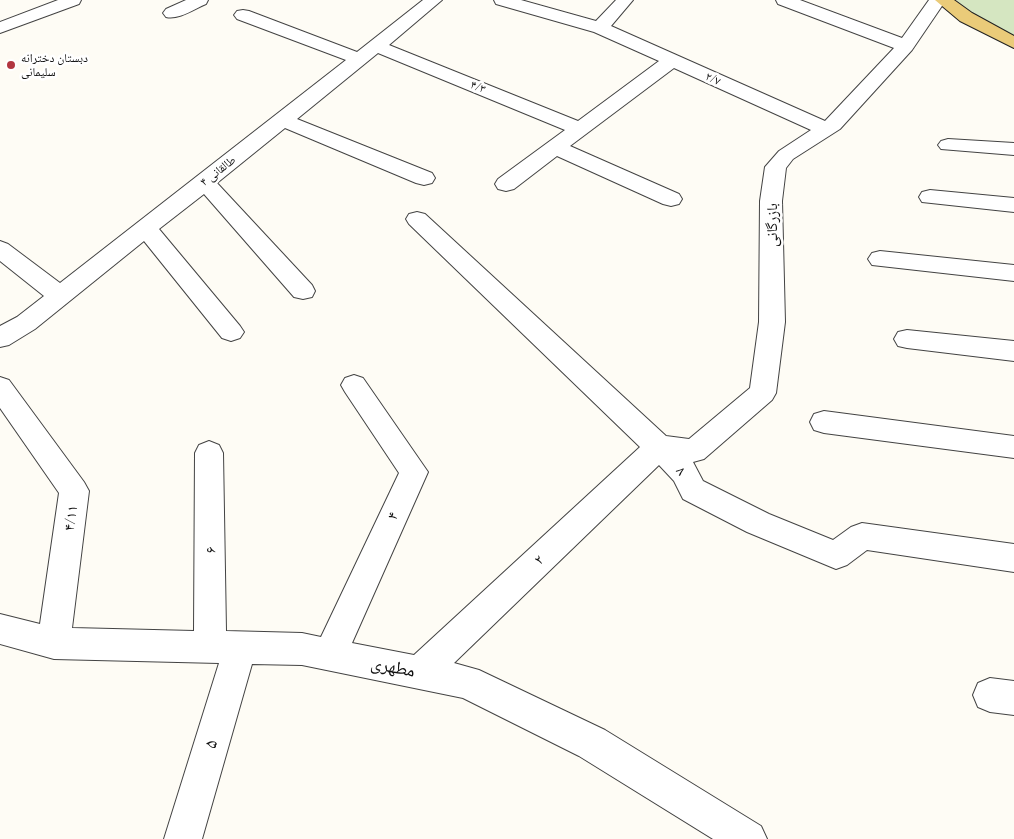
<!DOCTYPE html>
<meta charset="utf-8">
<style>
body{margin:0}
canvas{display:block;background:#fefcf5}
</style>
<canvas width="1014" height="839"></canvas>
<script>
const c = document.querySelector('canvas').getContext('2d');
c.lineJoin = 'round';
function paint(path, color) { c.fillStyle = color; c.fill(path, 'evenodd'); }
function strokePath(path, color, width, dash) { c.strokeStyle = color; c.lineWidth = width; c.lineCap = dash ? 'butt' : 'round'; c.setLineDash(dash || []); c.stroke(path); }
function write(font, color, halo, rows, align = 'center') {
  c.font = font + ' "Playfair Display","Noto Naskh Arabic",serif'; c.lineWidth = 5; c.setLineDash([]); c.textBaseline = 'middle'; c.strokeStyle = halo; c.fillStyle = color; for (const [text, x, y, turn = 0] of rows) {
    c.save(); c.translate(x, y); c.rotate((+turn || 0) * Math.PI / 180); c.textAlign = isNaN(turn) ? turn : align; if (halo) c.strokeText(text, 0, 0); c.fillText(text, 0, 0); c.restore();
  }
}
paint(new Path2D(`
 M956,0H1014V37L971,13Z`), '#d5e6c1');
const minor = new Path2D(`
 M58,0H81L79,4L0,33V22Z
 M186,0H208L206,4C194,9 179,20 166,17L163,13L166,9Z
 M423,0H442L389,45L578,121L659,61L594,32L496,4L494,0H521L596,21L616,0H633L611,26L825,121L894,48L778,4L776,0H800L902,38L929,0H946L912,50L840,129L793,159L786,168L782,201L785,322L776,393L772,400L704,459L693,462L703,481L769,514L833,540L851,527L862,523L1014,544V572L867,550L847,565L836,569L747,532L683,499L674,481L659,465L454,663L479,670L605,730L761,826L767,839H713L579,756L463,698L302,665L252,664L202,839H164L219,663L54,659L0,644V614L40,624L59,493L0,408V377L9,380L84,482L89,491L72,628L194,631L195,453L199,445L209,441L219,445L223,453L226,631L302,633L321,637L399,473L345,392L341,385L345,378L354,375L363,378L428,472L352,643L414,655L640,447L409,224L406,219L409,214L417,212L425,214L666,436L689,439L750,388L759,322L760,201L765,167L779,151L811,130L674,68L570,146L679,194L682,199L679,204L671,206L663,204L557,156L514,189L506,191L498,189L495,184L498,179L565,130L378,53L297,119L432,173L435,178L432,183L424,185L416,183L285,128L217,183L312,285L315,291L312,297L303,299L294,297L204,194L159,229L240,326L244,332L240,338L231,341L222,338L144,241L35,329L9,345L0,347V326L17,317L44,296L0,261V241L8,244L60,283L346,60L237,19L234,15L237,11L243,10L249,11L357,52Z
 M948,139L1014,143V155L941,149L938,145L941,141Z
 M930,190L1014,198V212L922,202L919,197L922,192Z
 M880,251L1014,265V281L872,265L868,259L872,253Z
 M907,330L1014,341V361L907,348L898,346L894,339L898,332Z
 M824,411L1014,436V458L824,433L814,430L810,422L814,414Z
 M990,678L1014,681V715L990,712L978,707L973,695L978,683Z`);
const major = new Path2D(`
 M935,0H954L972,13L1014,36V48L960,21Z`);
strokePath(minor, '#434343', 2);
strokePath(major, '#212121', 2);
paint(minor, '#fff');
paint(major, '#eacb79');
for (const [x, y, r, color] of [
 [11,65,5,"#b23640"]
]) { const dot = new Path2D(); dot.arc(x, y, r, 0, 2 * Math.PI); c.fillStyle = color; c.fill(dot); strokePath(dot, '#fff', 2); }
write('12px', '#101010', '#fff', [
 ["دبستان دخترانه",21,58],
 ["سلیمانی",21,72]
], 'left');
write('12px', '#101010', '#fff', [
 ["۲/۷",713,79,24],
 ["۴/۳",478,87,22],
 ["طالقانی ۴",218,171,-38]
]);
write('15px', '#101010', '#fff', [
 ["بازرگانی",772,225,-90],
 ["۸",681,471,52],
 ["۴",393,516,-65],
 ["۴/۱۱",71,518,-82],
 ["۶",210,550,-90],
 ["۲",539,560,-43]
]);
write('18px', '#101010', '#fff', [
 ["مطهری",393,667,11],
 ["۵",211,744,-73]
]);
</script>
